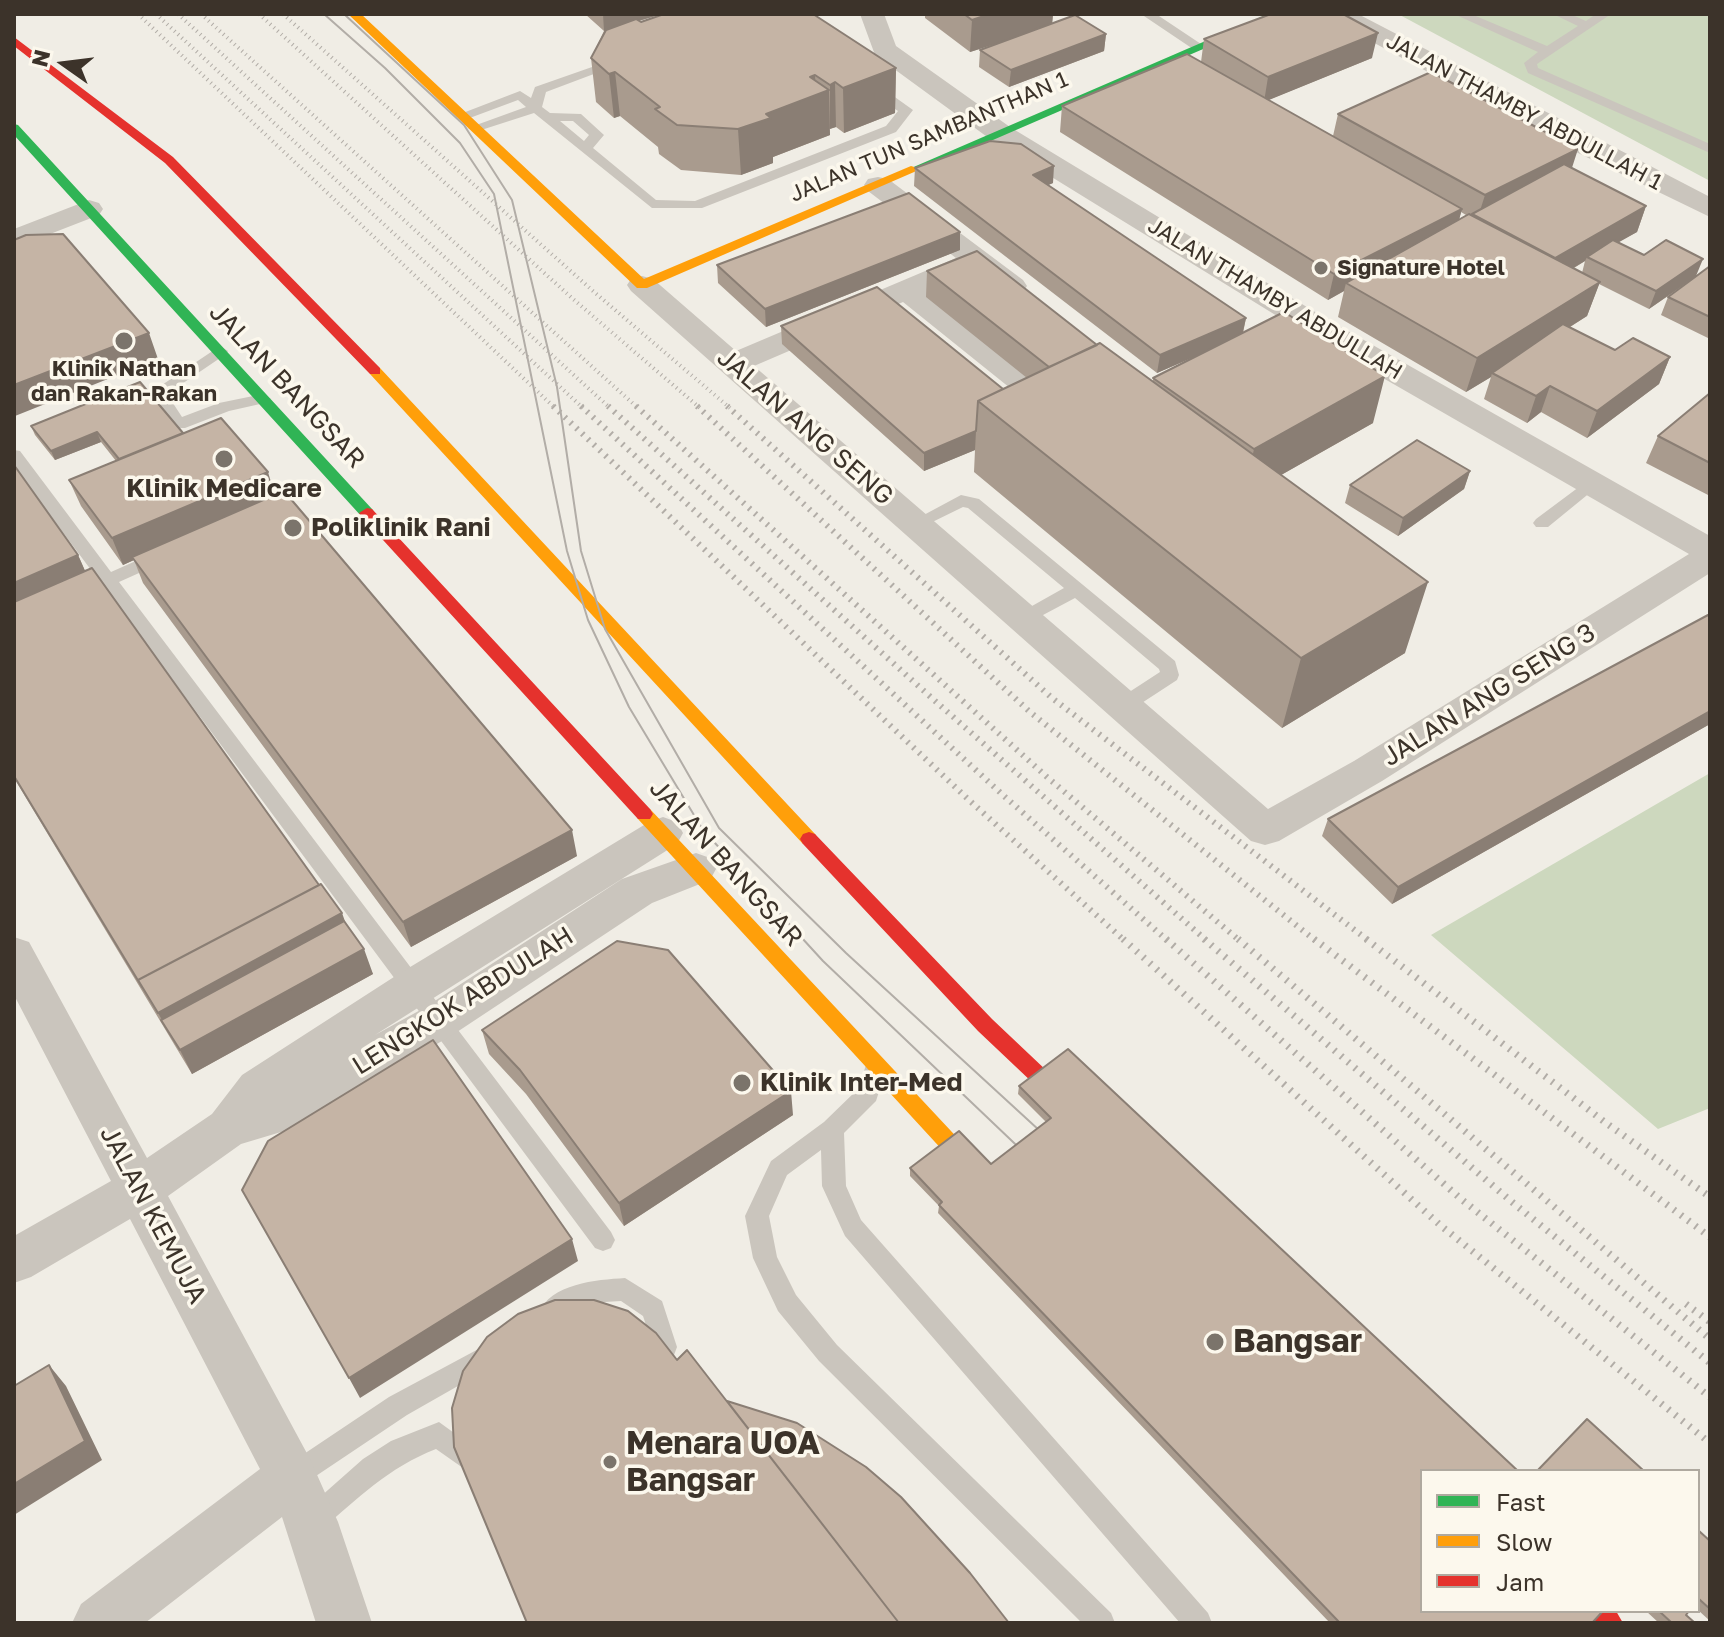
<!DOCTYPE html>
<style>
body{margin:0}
#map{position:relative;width:1724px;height:1637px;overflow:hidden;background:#f0ede5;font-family:"Golos Text",sans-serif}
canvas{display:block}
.frame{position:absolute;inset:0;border:16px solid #3c332a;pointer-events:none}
.legend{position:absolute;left:1420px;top:1469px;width:280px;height:144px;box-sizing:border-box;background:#fcf8ed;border:2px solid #afa99f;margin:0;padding:10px 14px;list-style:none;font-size:24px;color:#3c332a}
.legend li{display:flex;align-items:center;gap:16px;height:40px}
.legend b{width:40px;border:2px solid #afa99f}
.north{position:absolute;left:24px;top:24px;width:80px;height:80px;-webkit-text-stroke:6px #fcf8ed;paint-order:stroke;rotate:284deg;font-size:22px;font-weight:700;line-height:32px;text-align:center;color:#3c332a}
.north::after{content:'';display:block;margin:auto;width:28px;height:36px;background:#3c332a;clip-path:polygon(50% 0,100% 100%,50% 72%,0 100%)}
</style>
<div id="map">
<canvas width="1724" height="1637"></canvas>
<div class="frame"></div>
<ul class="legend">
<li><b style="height:10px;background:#30b455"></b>Fast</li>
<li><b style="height:10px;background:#ff9f0a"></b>Slow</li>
<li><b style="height:10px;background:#e5322d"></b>Jam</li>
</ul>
<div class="north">N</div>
</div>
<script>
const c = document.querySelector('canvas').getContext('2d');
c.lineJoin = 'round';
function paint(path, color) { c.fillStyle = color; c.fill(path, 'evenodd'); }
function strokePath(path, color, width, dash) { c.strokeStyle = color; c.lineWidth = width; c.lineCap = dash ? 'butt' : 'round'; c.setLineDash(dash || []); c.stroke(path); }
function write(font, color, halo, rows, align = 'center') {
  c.font = font + ' "Golos Text",sans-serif'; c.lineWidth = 7; c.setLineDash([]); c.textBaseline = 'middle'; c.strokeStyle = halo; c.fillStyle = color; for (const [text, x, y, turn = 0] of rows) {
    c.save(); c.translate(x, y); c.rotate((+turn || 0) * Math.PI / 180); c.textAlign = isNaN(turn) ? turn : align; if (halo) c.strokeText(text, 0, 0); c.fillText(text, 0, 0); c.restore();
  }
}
paint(new Path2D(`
 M1398,14H1710V181Z
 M1710,773V1108L1658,1129L1431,935Z`), '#cdd8be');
paint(new Path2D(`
 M1141,14H1156L1207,48L1196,51Z
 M1454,14H1471L1547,46L1578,26L1553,14H1570L1586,21L1596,14H1611L1537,64L1538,68L1710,144V153L1528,73L1524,63L1538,52Z
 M612,60L623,63L546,92L542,107L550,113L581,114L604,135L593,148L656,200L695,201L886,126L898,111L868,91V85H878L913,110L896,132L702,208H652L534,113L475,132L468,128L526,107L518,100L467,119L455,116L520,91L531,98L535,87ZM560,121H573L589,135L584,141Z
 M220,346L228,351L226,354L167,394L182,417L219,403L263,394L271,399L269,402L229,411L185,428H173L150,393Z
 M14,450L20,451L111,572L156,552H168L171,556L168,560L119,582L611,1232L615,1240L611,1248L603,1251L595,1248L105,589H91L88,585L97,578L14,467Z
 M1591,478L1599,483L1597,487L1548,527H1536L1533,523L1536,519Z
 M961,495L979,499L1175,661L1179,675L1177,680L1131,710H1117L1115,705L1117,700L1160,672L1159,669L1075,598L1028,623H1016L1013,619L1016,615L1064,588L968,508L963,507L916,530L907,524Z
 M875,1059L883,1062L886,1069L876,1101L844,1133L846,1186L861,1220L1208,1613L1212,1623H1180L845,1236L822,1186L821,1150L787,1175L769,1216L777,1257L796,1295L837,1345L1111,1613L1115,1623H1082L819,1361L778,1311L753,1258L745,1216L771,1161L824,1122L858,1089L867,1062Z
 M625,1278L662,1301L677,1347L674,1355L665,1359L656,1355L643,1316L621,1301L588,1303L550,1326L541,1322L538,1314C551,1283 596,1280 625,1278Z
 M484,1346L493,1350L497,1358L493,1366L407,1415L301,1486L292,1490L283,1486L279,1477L283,1468L389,1397Z
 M439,1422L472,1446L476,1455L472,1464L463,1468L436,1449C389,1467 357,1499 320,1531L311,1535L302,1531L298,1522L302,1513L363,1459L391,1441Z`), '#cac5bd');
paint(new Path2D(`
 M860,14H884L896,46L1010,127L1325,318L1710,536V573L1382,781L1279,841L1265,845L1251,841L631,291L627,285L631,279L642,276L653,279L736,351L956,258L868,191L864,185L868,179L878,177L888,179L1023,280L1027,286L1023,292C1002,298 990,284 974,272L927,292L1037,378L1042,385L1037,392L1026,395L1015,392L903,302L754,366L1268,809L1354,761L1689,554L1303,332L990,139L875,55Z
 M1327,14H1358L1710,197V217L1574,151L1330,19Z
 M89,200L99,203L103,209L99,215L14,248V229Z
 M663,817L677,822L683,833L677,844L375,1035L424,1008L622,879L696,853L710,858L716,869L710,880L652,903L454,1034L291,1129L241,1144L168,1196L310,1459L338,1522L372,1623H316L282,1517L145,1623H72L81,1604L260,1469L130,1219L31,1277L14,1283V1236L111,1181L14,995V937L29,942L147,1158L212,1114L242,1075L397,975L649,822Z`), '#cac5bd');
paint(new Path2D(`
 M1268,14H1284L919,172L909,169Z
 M14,124L18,125L372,509L375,513L372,517H362L14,135Z`), '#30b455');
paint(new Path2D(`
 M348,14H361L644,279L911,166L921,169L647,288H637Z
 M375,367L380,368L815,834L818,839L815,844H803L370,374V368Z
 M644,807L650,809L994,1177L998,1184L994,1191L987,1193L980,1191L638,819L635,814L638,809Z`), '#ff9f0a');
paint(new Path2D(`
 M14,37L173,157L380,368V374H370L165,163L14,46Z
 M367,508L372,509L650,809L653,814L650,819H638L362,517L359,513Z
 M809,832L815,834L992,1019L1085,1107L1088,1113L1085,1119L1078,1122L1071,1119L978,1031L803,844L800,839L803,834Z
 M1587,1611H1616L1623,1623H1594Z`), '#e5322d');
strokePath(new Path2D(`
 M324,14L385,68L460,143L494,194L567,551L588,620L629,707L703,830L823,961L1033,1161
 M344,14L464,125L512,200L557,387L581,551L605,629L719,828L846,953L1052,1142`), '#b2ada7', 2);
strokePath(new Path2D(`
 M138,14L555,408
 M156,14L583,408
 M178,14L610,408
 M201,14L638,408
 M259,14L573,299L700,408
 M283,14L593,291L730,408`), '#b2ada7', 4, [1, 4]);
strokePath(new Path2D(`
 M553,406L970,801L1125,941
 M581,406L1004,796L1168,941
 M608,406L934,700L1207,941
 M636,406L1047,777L1240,941
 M697,406L1030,712L1316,941
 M727,406L1052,698L1369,941`), '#b2ada7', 6, [2, 6]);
strokePath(new Path2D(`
 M1123,939L1440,1225L1710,1443
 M1166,939L1461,1199L1710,1397
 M1204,939L1512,1202L1710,1363
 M1238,939L1710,1339
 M1314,939L1710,1237
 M1366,939L1606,1123L1710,1197
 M1686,1304L1710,1322`), '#b2ada7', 7, [2, 7]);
paint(new Path2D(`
 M585,14H662L639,21L896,68L895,113L844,133L836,127L829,129L830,135L773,157V163L741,175L681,170L659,154L658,147L620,116L614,118L596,102L591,58L604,31Z
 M925,14H1053L1052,23L1106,34L1104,51L1009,87L979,67L980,50L995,44L970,52L925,18Z
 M1204,39L1372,58L1268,100L1333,136L1338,114L1572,168L1646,206L1637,232L1618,242L1644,255L1696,276L1710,266V339L1661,315L1668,297L1687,283L1649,309L1599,284L1587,316L1570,327L1615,350L1670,357L1659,384L1587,438L1541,412L1527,423L1484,399L1491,377L1466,392L1338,317L1344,291L1328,300L1060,132L1062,106L1201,62ZM1461,212L1466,215L1459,219ZM1585,261L1582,273L1574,268Z
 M915,168L1053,183L1048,185L1246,318L1243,333L1373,423L1281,475L1405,653L1282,728L974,472L975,450L924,471L782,344L781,326L1003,389L1027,378L926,297L927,271L1097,345L1153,382V378L1203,353L1157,373L914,186Z
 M960,250L766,327L718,283L717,265Z
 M1710,393V496L1646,463L1658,436Z
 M31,426L183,433L275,495L577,856L411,947L143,583L134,560L123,565L81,506L69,480L116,461L101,442L55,460L35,435Z
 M14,465L78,555L85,571L344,921L373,974L192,1074L14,778Z
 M1470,471L1464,489L1398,536L1345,503L1350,485Z
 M1710,617V724L1392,904L1322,836L1328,819Z
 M482,1030L793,1115L624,1226L526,1094L489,1054Z
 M1019,1086L1592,1623H1330L938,1213L939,1206L910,1176V1168L991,1164L1046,1122L1018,1094Z
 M1698,1530L1710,1541V1621L1698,1610Z
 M1646,1611H1689L1686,1615L1695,1623H1659Z`), '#a99b8e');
paint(new Path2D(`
 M603,14H662L604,31Z
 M990,14H1053L1052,26L970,52L972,20Z
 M1378,33L1372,58L1264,102L1268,77Z
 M1106,34L1104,51L1009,87L1011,70Z
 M896,68L895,113L844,133L843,88Z
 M615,72L620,116L614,118L609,74Z
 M815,75L816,95L829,90L830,135L773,157V163L741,175L738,129L810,77Z
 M835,82L836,127L830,129V85Z
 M1578,149L1570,174L1478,217L1485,195Z
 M1054,166L1053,183L1032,192L1033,175Z
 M1646,206L1637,232L1591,258L1587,257L1585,261L1546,284L1555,258Z
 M1462,209L1455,235L1346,283L1344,291L1328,300L1334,274Z
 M960,232V250L766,327L765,309Z
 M1703,259L1696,276L1649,309L1656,291Z
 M1600,282L1587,316L1495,374L1492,373L1491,377L1466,392L1477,358Z
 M1246,318L1242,336L1157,373L1160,355Z
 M149,333L158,359L15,416L14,385Z
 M1670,357L1659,384L1587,438L1597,411Z
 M1385,376L1373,423L1244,496L1254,449Z
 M1550,386L1541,412L1527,423L1536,396Z
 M976,431L975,450L924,471V453Z
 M97,432L101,442L55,460L51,451Z
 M1470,471L1464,489L1398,536L1403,518Z
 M268,472L276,499L132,557L134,560L123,565L112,538Z
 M78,555L90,582L14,615V583Z
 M1428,582L1405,653L1282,728L1301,658Z
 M1710,711V724L1392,904L1398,887Z
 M572,830L577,856L411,947L403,922Z
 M342,913L354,946L176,1044L158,1013Z
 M364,949L373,974L192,1074L180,1050Z
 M791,1091L793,1115L624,1226L619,1203Z
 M572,1239L578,1261L360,1398L349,1378Z
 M49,1365L66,1386L102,1460L14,1515V1484Z`), '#8a7e74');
const building = new Path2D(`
 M664,14H813L896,68L843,88L835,82L830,85L815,75L810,77L829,90L766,114L771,118L738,129L677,125L655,109L660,107L615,72L609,74L591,58L606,30L636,19L641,22Z
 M964,14H990L972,20Z
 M1271,14H1343L1378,33L1268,77L1204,39Z
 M1075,15L1106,34L1011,70L980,50Z
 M1187,54L1462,209L1334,274L1062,106Z
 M1431,72L1578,149L1485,195L1338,114Z
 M990,141L1021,144L1054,166L1033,175L1246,318L1160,355L915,168Z
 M1564,164L1646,206L1555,258L1472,214Z
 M909,193L960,232L765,309L717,265Z
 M1469,214L1600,282L1477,358L1346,283Z
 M63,234L149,333L14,385V240L26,235Z
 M1613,240L1644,255L1666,240L1703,259L1656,291L1587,257Z
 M977,251L1097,345L1049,367L927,271Z
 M1710,266V317L1668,297Z
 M877,287L1003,389L978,401L976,431L924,453L781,326Z
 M1284,312L1385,376L1254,449L1153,378Z
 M1563,324L1615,350L1633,338L1670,357L1597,411L1550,386L1536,396L1492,373Z
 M1100,343L1428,582L1301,658L978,401Z
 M140,382L183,433L119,459L97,432L51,451L31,426Z
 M1710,393V463L1658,436Z
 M221,418L268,472L112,538L69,480Z
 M1417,440L1470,471L1403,518L1350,485Z
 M14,465L78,555L14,583Z
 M284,491L572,830L403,922L132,557Z
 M92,568L319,885L138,980L142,987L14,776V602Z
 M1708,615L1710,617V711L1398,887L1328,819Z
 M321,884L342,913L158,1013L138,980Z
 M344,921L364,949L180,1050L161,1020Z
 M617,941L668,950L791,1091L619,1203L520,1070L482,1030Z
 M433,1040L572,1239L349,1378L242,1190L268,1141Z
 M1068,1049L1518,1471H1422V1611H1603L1592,1623H1340L939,1205L942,1202L910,1168L959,1131L991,1164L1051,1118L1019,1086Z
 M555,1300H594L628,1311L656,1333L677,1360L687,1350L899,1623H527L454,1447L452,1408L463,1371L487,1337L518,1314Z
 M49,1365L85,1441L14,1484V1386Z
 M727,1401L797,1423L866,1467L901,1497L970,1573L1009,1623H899Z
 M1587,1419L1644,1471H1537Z
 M1698,1530L1710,1541V1609L1699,1599L1698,1600Z
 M1659,1611H1689L1686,1615L1695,1623H1672Z`);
paint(building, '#c5b4a5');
strokePath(building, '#8a7e74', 2);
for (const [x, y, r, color] of [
 [1321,268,8,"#7b746b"],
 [124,341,10,"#7b746b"],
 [224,459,10,"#7b746b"],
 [293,528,10,"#7b746b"],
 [742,1083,10,"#7b746b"],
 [1215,1342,10,"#7b746b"],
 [610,1462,8,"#7b746b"]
]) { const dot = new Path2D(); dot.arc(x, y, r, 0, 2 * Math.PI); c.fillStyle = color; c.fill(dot); strokePath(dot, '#fcf8ed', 3); }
write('22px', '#3c332a', '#fcf8ed', [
 ["JALAN THAMBY ABDULLAH 1",1524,112,28],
 ["JALAN TUN SAMBANTHAN 1",929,137,-23],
 ["JALAN THAMBY ABDULLAH",1275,299,31]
]);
write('bold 22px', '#3c332a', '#fcf8ed', [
 ["Signature Hotel",1337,268],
 ["Klinik Nathan",124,369,"center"],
 ["dan Rakan-Rakan",124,394,"center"]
], 'left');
write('26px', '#3c332a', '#fcf8ed', [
 ["JALAN BANGSAR",287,386,47],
 ["JALAN ANG SENG",805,427,41],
 ["JALAN ANG SENG 3",1489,695,-32],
 ["JALAN BANGSAR",726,863,48],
 ["LENGKOK ABDULAH",463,1001,-32],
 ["JALAN KEMUJA",153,1215,62]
]);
write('bold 26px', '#3c332a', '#fcf8ed', [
 ["Klinik Medicare",224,489,"center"],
 ["Poliklinik Rani",311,528],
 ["Klinik Inter-Med",760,1083]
], 'left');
write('bold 32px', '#3c332a', '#fcf8ed', [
 ["Bangsar",1233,1342],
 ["Menara UOA",626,1444],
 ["Bangsar",626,1481]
], 'left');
</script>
